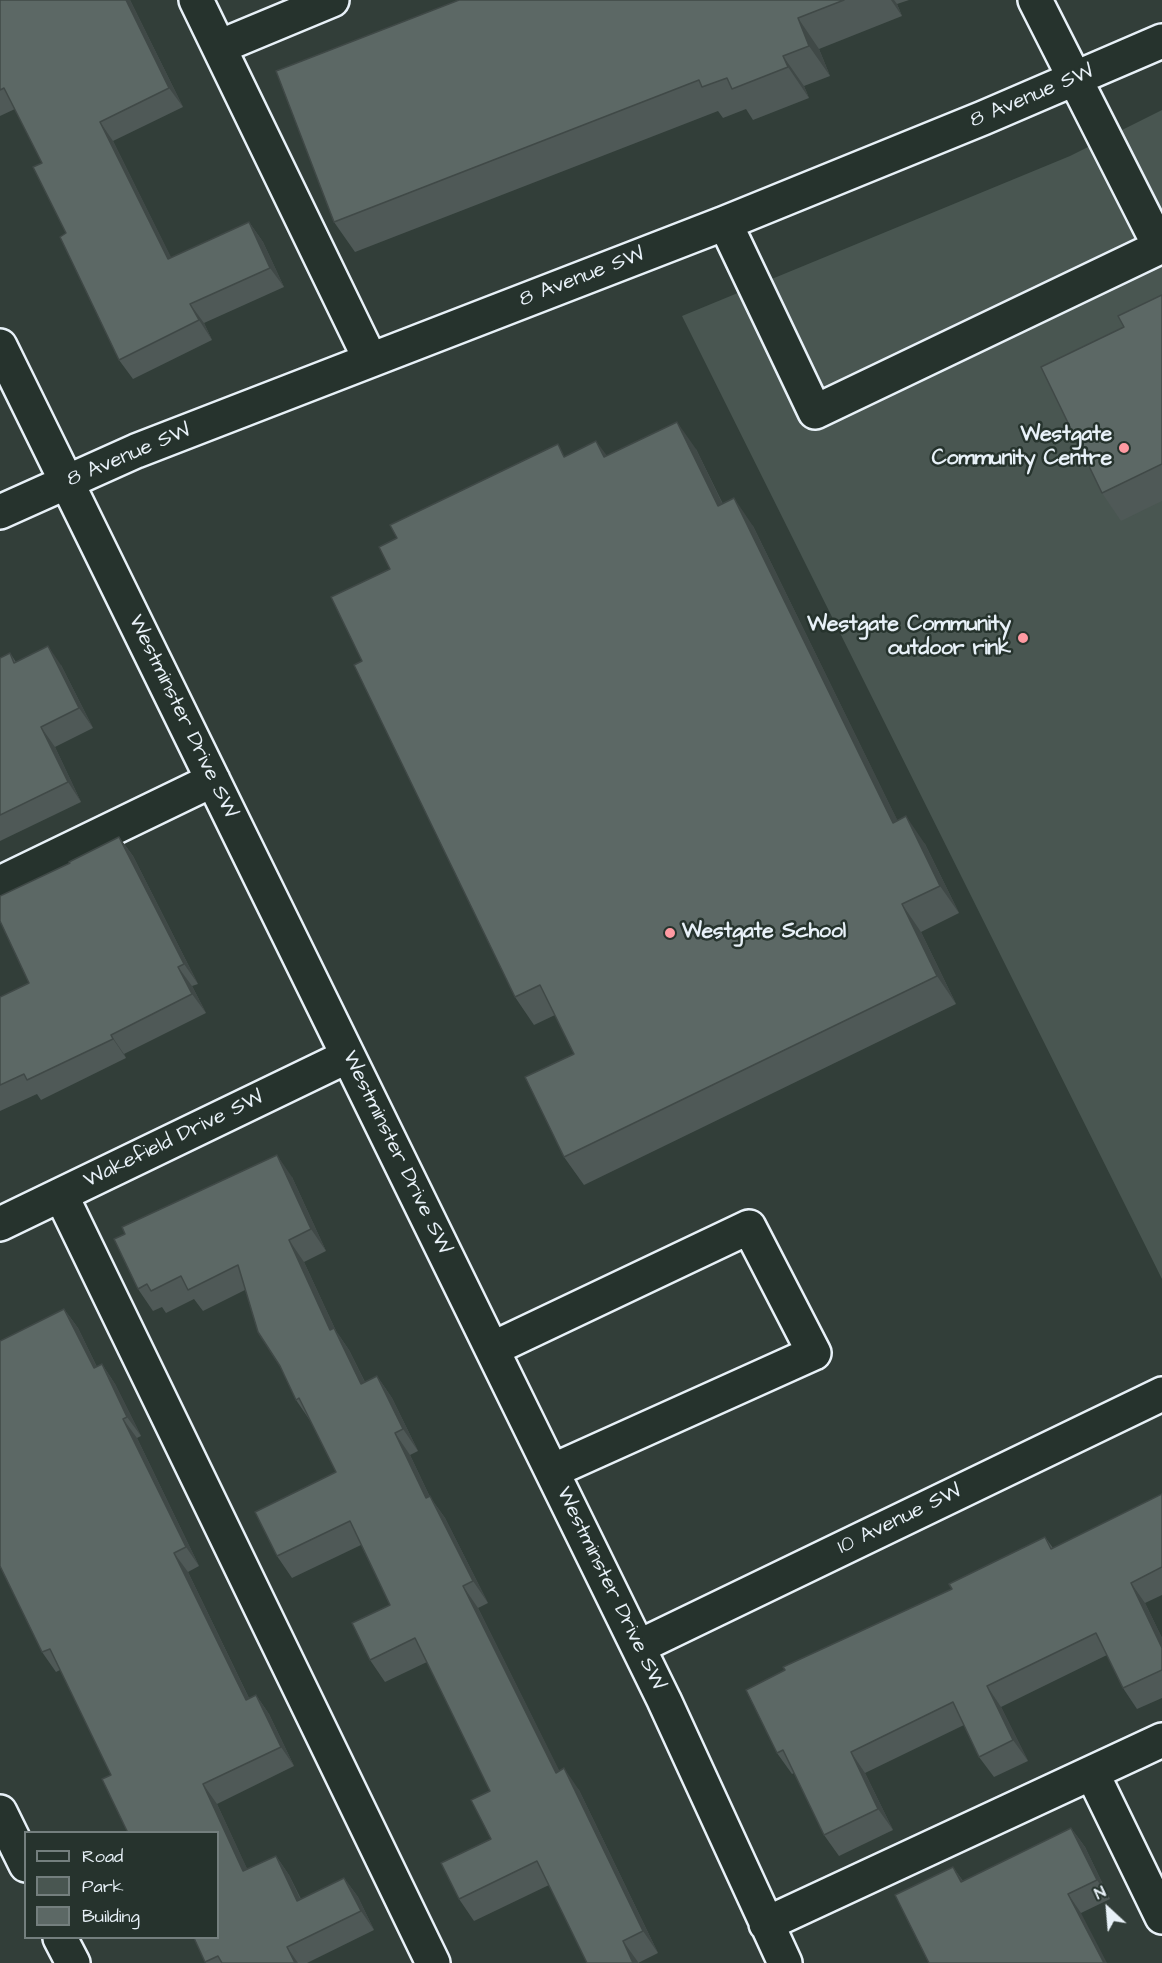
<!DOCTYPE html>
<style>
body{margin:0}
#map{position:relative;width:1162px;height:1963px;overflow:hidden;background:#323e39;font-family:"Architects Daughter",sans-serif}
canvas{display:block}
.legend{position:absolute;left:24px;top:1831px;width:195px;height:108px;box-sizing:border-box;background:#26332d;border:2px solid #747f7e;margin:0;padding:8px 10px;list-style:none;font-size:18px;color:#e8f1f8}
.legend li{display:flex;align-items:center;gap:12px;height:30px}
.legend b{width:30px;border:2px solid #747f7e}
.north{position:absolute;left:1078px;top:1879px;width:60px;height:60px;-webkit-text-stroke:4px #26332d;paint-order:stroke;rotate:334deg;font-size:16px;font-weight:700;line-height:24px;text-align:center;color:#e8f1f8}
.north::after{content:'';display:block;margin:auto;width:21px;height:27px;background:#e8f1f8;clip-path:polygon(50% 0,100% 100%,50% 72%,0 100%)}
</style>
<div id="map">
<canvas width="1162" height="1963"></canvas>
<ul class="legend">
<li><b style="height:8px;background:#26332d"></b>Road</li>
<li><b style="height:16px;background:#495651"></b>Park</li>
<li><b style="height:16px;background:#5c6865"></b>Building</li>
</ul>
<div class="north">N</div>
</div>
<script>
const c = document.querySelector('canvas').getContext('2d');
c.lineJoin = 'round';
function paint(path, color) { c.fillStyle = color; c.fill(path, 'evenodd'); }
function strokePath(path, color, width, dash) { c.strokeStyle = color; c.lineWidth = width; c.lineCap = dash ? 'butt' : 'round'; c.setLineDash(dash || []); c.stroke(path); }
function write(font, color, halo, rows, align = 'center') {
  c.font = font + ' "Architects Daughter",sans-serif'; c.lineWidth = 5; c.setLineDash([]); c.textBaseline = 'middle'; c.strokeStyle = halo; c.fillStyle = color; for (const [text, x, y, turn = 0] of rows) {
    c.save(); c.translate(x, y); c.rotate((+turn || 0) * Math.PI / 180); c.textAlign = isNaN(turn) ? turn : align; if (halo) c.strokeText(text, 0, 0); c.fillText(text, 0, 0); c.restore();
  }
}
paint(new Path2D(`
 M1162,110V1279L682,316L1070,156Z`), '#495651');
const minor = new Path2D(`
 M196,0L370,359
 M219,47L332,0
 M725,223L815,412L1160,247L1035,0
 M0,346L664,1700L785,1963
 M0,512L136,451L725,223L983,118L1162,41
 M0,883L213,780
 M61,1195L433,1963
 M0,1224L348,1056
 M492,1349L749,1227L814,1353L552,1471
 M638,1647L1162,1394
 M1092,1773L1162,1917
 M0,1812L26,1865
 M766,1924L1162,1740
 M60,1938L73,1963`);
strokePath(minor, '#e8f1f8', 38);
strokePath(minor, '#26332d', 33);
paint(new Path2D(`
 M0,0H130L183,107L113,141L171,258L249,222L263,242L284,287L204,323L212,340L133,379L119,360L66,233L42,163L15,109L0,116Z
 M459,0H909L897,4L902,16L819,49L830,76L804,86L809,98L753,120L746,109L723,118L718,111L355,252L334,222Z
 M1162,295V501L1121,521L1102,493L1124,327Z
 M696,449L723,504L753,526L897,820L925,844L959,913L921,932L956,1004L584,1185L564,1157L574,1054L555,1015L534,1025L515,997L362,661L390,569L566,456H607Z
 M10,653L16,662L61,665L93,728L55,747L81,802L0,841V658Z
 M119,837L133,856L198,984L192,986L206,1013L124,1054L126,1058L41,1100L37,1094L0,1111V997L29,983L70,863Z
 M292,1177L326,1251L304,1262L336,1331L349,1350L365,1382L377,1376L392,1398L418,1451L410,1455L430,1497L445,1518L488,1603L478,1608L559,1771L579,1790L658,1953L638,1963H587L549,1885L474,1921L459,1899L491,1839L490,1791L427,1662L385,1682L370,1660L390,1605L361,1545L292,1578L277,1556L336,1472L311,1422L296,1400L245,1290L203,1311L194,1299L166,1313L162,1307L153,1311L138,1289Z
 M64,1309L78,1328L97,1367L102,1364L115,1384L141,1436L137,1438L199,1566L188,1572L249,1698L256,1695L269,1714L294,1766L217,1804L247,1869L276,1856L289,1875L301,1899L344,1878L358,1897L374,1930L307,1963H206L194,1938H218L111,1775L60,1670L56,1672L42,1652Z
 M1162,1494V1595L1145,1603L1162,1638V1698L1137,1709L1123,1688L1107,1655L1001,1707L1028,1761L994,1777L979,1757L964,1725L865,1773L893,1830L839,1856L824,1835L794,1773L792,1774L777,1753L952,1589L1045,1537L1053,1548Z
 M1071,1828L1085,1847L1110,1899L1081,1913L895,1895L953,1867L963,1881Z`), '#4f5957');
paint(new Path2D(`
 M126,0H130L183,107L169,88Z
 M891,0H894L897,4L902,16Z
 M798,18L819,49L830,76L809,46Z
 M783,56L804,86L809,98L788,67Z
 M100,122L113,141L182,279L168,259Z
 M249,222L263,242L284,287L270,268Z
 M190,304L204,323L212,340L199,320Z
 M677,422L696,449L737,534L718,506Z
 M596,441L616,468L604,457Z
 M734,498L753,526L912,850L893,823Z
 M48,646L61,665L93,728L79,708Z
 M41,727L55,747L81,802L68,782Z
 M906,816L925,844L959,913L940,886Z
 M119,837L133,856L198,984L184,964Z
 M902,904L921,932L956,1004L937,976Z
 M178,967L192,986L206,1013L192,994Z
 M111,1035L124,1054L126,1058L113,1039Z
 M277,1155L292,1177L326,1251L311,1229Z
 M289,1240L304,1262L336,1331L349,1350L376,1405L361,1384L330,1330Z
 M64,1309L78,1328L107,1388L94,1368Z
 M102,1364L115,1384L141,1436L127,1417Z
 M377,1376L392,1398L418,1451L403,1429Z
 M123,1419L137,1438L199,1566L186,1547Z
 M395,1433L410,1455L430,1497L445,1518L488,1603L473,1581L426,1498Z
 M174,1553L188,1572L259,1719L246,1700Z
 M1131,1583L1145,1603L1162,1638V1648Z
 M463,1586L478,1608L571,1794L556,1773Z
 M987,1686L1001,1707L1028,1761L1013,1740Z
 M256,1695L269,1714L294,1766L281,1747Z
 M851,1752L865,1773L893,1830L878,1809Z
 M564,1768L579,1790L658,1953L643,1931Z
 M203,1784L217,1804L257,1890L243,1871Z
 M1071,1828L1085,1847L1110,1899L1097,1880Z
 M276,1856L289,1875L310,1920L297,1901Z
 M953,1867L966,1886L961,1882Z
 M344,1878L358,1897L374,1930L361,1911Z
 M1068,1894L1081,1913L1107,1963H1104Z
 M623,1941L638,1962V1963H633Z
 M287,1947L298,1963H295Z`), '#404947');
const building = new Path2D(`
 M0,0H126L169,88L100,122L168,259L249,222L270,268L190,304L199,320L119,360L60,237L66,233L33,167L42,163L4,88L0,90Z
 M459,0H844L798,18L809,46L783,56L788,67L732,89L727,78L702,87L699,80L334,222L276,71Z
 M1162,295V464L1102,493L1041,367L1124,327L1118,316Z
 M677,422L718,506L734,498L893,823L906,816L940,886L902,904L937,976L564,1157L525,1077L574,1054L540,985L515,997L354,665L362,661L331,597L390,569L379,547L397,538L390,525L558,444L564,457L596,441L604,457Z
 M48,646L79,708L41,727L68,782L0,815V658L10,653L14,663Z
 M119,837L184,964L178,967L192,994L111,1035L113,1039L27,1080L24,1074L0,1085V997L29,983L0,921V896L70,863L69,862Z
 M277,1155L311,1229L289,1240L330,1330L334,1328L361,1384L377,1376L403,1429L395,1433L426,1498L430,1496L473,1581L463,1586L556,1773L564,1768L643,1931L623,1941L633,1963H587L537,1861L459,1899L441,1863L491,1839L471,1800L490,1791L415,1638L370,1660L352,1623L390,1605L350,1521L277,1556L255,1512L336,1472L299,1398L296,1400L280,1366L258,1332L238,1265L188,1290L181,1276L151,1291L147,1284L138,1289L114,1239L125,1234L122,1227Z
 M64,1309L94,1368L102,1364L127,1417L123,1419L186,1547L174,1553L246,1700L256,1695L281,1747L203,1784L243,1871L276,1856L297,1901L344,1878L361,1911L287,1947L295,1963H222L218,1956L205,1962L194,1938H218V1833H128L102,1779L111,1775L50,1649L42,1652L0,1566V1341Z
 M1162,1494V1567L1131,1583L1162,1648V1670L1123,1688L1096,1633L987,1686L1013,1740L979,1757L953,1702L851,1752L878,1809L824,1835L783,1750L777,1753L746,1690L785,1670L783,1667L952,1589L949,1584L1045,1537L1051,1549Z
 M1071,1828L1097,1880L1068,1894L1104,1963H929L895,1895L953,1867L961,1882Z`);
paint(building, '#5c6865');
strokePath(building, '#404947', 1.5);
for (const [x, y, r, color] of [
 [1124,448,6,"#ff9aa2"],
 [1023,638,6,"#ff9aa2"],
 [670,933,6,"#ff9aa2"]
]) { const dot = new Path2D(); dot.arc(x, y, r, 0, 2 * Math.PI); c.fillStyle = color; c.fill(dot); strokePath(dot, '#26332d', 2); }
write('21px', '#e8f1f8', '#26332d', [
 ["8 Avenue SW",1032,97,-23],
 ["8 Avenue SW",582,278,-21],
 ["8 Avenue SW",129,456,-23],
 ["Westminster Drive SW",182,717,64],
 ["Wakefield Drive SW",174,1140,-26],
 ["Westminster Drive SW",396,1153,64],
 ["10 Avenue SW",900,1520,-26],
 ["Westminster Drive SW",610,1589,64]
]);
write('bold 21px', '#e8f1f8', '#26332d', [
 ["Westgate",1112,436],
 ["Community Centre",1112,460],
 ["Westgate Community",1011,626],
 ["outdoor rink",1011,650],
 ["Westgate School",682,933,"left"]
], 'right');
</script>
